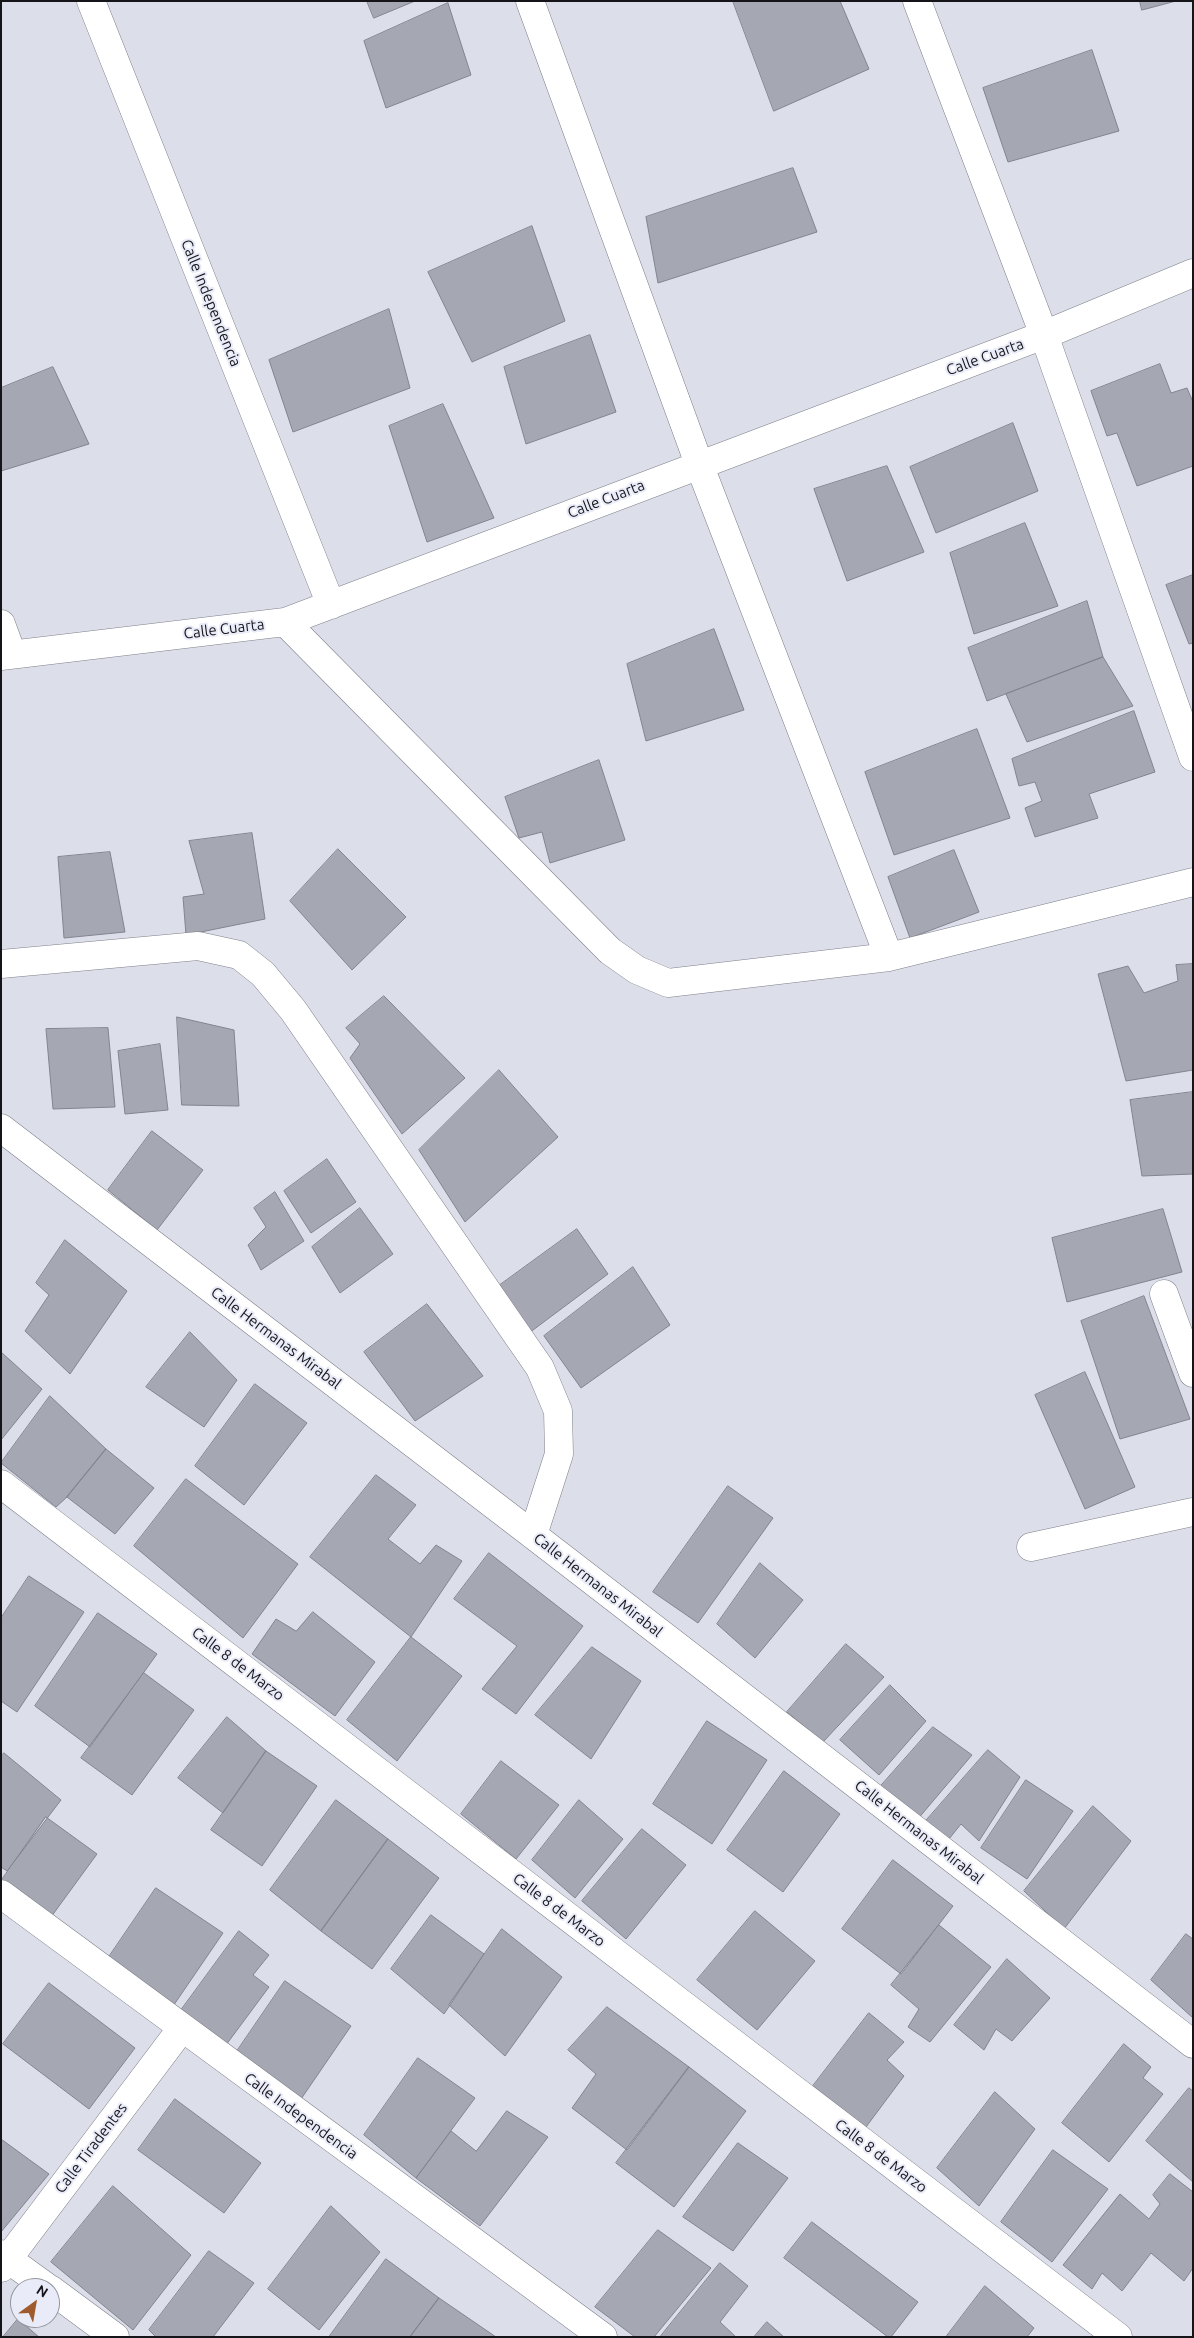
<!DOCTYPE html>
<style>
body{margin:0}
#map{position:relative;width:1194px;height:2338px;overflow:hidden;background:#dcdeea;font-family:Ubuntu,sans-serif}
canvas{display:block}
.frame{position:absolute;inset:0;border:2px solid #151519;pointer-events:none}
.north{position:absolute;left:10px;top:2278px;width:50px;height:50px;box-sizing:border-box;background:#e9ecf8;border:1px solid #94969f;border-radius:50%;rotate:32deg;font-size:14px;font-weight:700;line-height:20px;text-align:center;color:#151519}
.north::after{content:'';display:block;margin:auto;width:18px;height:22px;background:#9f5b2d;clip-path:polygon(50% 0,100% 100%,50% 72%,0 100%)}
</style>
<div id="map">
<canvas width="1194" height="2338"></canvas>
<div class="frame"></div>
<div class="north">N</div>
</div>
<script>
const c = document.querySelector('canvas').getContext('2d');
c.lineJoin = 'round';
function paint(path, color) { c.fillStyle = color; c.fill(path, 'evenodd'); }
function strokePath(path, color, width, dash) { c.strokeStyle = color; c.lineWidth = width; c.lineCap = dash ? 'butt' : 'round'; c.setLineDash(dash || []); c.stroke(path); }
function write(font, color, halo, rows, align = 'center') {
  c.font = font + ' Ubuntu,sans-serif'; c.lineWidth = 4; c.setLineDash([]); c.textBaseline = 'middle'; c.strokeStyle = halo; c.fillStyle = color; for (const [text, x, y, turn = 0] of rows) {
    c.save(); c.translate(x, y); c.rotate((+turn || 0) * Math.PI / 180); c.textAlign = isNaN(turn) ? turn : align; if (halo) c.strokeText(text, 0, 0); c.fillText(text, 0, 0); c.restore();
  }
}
const building = new Path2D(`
 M367,1H415L374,18Z
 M733,1H840L869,69L774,111Z
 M1140,1H1176L1142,10Z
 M448,3L471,75L386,108L364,41Z
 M1092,50L1119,131L1008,162L983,88Z
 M793,168L817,232L658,283L646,217Z
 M532,226L565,321L472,362L428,272Z
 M389,309L410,388L293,432L269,360Z
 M590,335L616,412L526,444L504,367Z
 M1160,364L1171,393L1187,388L1193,402V466L1137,486L1117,433L1107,436L1091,391Z
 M53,367L89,444L1,471V388Z
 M443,404L494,518L427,542L389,426Z
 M1013,423L1038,491L936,533L910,467Z
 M887,466L924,552L847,581L814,489Z
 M1025,523L1058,606L974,634L950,553Z
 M1193,575V643L1189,644L1166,585Z
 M1087,601L1103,657L987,701L968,648Z
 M714,629L744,710L646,741L627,664Z
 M1103,657L1133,706L1027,742L1006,694Z
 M1134,711L1155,772L1089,794L1098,818L1035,837L1025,808L1042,801L1035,782L1019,786L1012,759Z
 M977,729L1010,818L894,855L865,772Z
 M599,760L625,840L550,863L542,832L519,838L505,797Z
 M252,833L265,919L186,935L183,897L204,894L189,841Z
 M338,849L406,917L352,970L290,901Z
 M954,850L979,912L910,938L888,877Z
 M110,852L125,932L64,938L58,857Z
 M1193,964V1070L1126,1081L1098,974L1128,966L1144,993L1178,981L1176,965Z
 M384,996L465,1078L402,1134L350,1058L360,1044L346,1028Z
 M177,1017L234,1030L239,1106L182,1105Z
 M108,1028L115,1107L53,1109L46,1029Z
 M160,1044L168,1110L125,1114L118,1051Z
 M499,1070L558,1137L465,1222L419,1150Z
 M1193,1092V1174L1142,1176L1130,1100Z
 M152,1131L203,1170L157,1230L108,1190Z
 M327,1159L356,1202L311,1233L284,1191Z
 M275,1192L304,1241L261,1270L248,1245L266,1227L254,1208Z
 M360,1208L393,1254L340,1293L312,1247Z
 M1163,1209L1182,1272L1067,1302L1052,1238Z
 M577,1229L608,1274L529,1333L500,1285Z
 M65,1240L127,1291L70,1374L25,1331L49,1295L36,1283Z
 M633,1267L670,1325L581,1388L544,1336Z
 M1144,1296L1190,1419L1120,1439L1081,1321Z
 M427,1304L483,1376L415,1421L364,1352Z
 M190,1332L237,1380L204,1427L146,1387Z
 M1,1352L42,1389L1,1440Z
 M1085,1372L1135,1487L1085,1509L1035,1395Z
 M255,1384L307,1423L244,1505L195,1466Z
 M50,1396L106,1449L67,1497L56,1507L1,1463Z
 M106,1449L154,1488L115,1534L67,1497Z
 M376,1475L416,1505L388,1539L420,1564L436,1545L462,1561L411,1637L310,1557Z
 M186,1479L298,1564L243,1638L134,1546Z
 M728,1486L773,1518L698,1623L653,1592Z
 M489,1553L583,1626L516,1714L482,1689L517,1646L454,1599Z
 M760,1563L803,1600L755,1658L717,1624Z
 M29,1576L84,1612L17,1712L1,1701V1618Z
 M313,1612L375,1662L335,1716L252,1654L276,1619L296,1631Z
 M98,1613L157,1654L90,1747L35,1706Z
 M411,1637L462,1676L397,1761L347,1720Z
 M846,1644L884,1677L823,1742L787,1712Z
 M592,1647L641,1681L591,1759L535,1715Z
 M144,1673L194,1710L132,1795L81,1758Z
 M890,1685L926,1721L879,1775L840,1740Z
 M227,1717L266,1751L223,1813L178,1778Z
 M707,1721L767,1760L712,1844L653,1804Z
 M933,1727L972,1755L917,1820L879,1788Z
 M988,1750L1020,1777L979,1841L961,1824L945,1844L924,1823Z
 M266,1751L317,1786L262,1866L211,1830Z
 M4,1753L61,1800L7,1871L1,1867V1756Z
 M501,1761L559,1805L516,1859L461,1814Z
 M784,1771L840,1814L783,1892L727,1850Z
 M1026,1780L1073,1811L1027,1879L981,1848Z
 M336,1800L388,1839L321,1931L270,1890Z
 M579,1800L623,1839L575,1898L532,1860Z
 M1093,1806L1131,1841L1064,1929L1024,1891Z
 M46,1817L97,1854L51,1917L1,1881Z
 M642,1829L686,1865L626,1939L582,1901Z
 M388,1839L439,1878L372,1969L321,1931Z
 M893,1860L953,1906L901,1974L842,1929Z
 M156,1888L223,1933L167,2015L100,1970Z
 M755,1911L815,1961L757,2030L697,1980Z
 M431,1915L484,1954L444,2014L391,1969Z
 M939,1925L991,1967L930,2042L908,2027L919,2009L891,1985Z
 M502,1929L562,1977L505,2056L449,2005Z
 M239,1931L269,1955L253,1975L269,1987L223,2049L179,2013Z
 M1186,1934L1193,1939V2018L1151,1980Z
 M1007,1959L1050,1998L1012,2041L996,2029L984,2050L954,2025Z
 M285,1981L351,2026L299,2102L233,2057Z
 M49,1983L135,2048L89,2109L3,2044Z
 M607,2007L689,2067L627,2150L572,2108L596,2074L568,2050Z
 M869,2013L904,2042L887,2060L904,2076L866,2127L813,2086Z
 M1124,2044L1151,2067L1143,2078L1163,2094L1109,2162L1062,2123Z
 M418,2058L475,2098L416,2178L364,2135Z
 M689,2067L746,2111L674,2207L616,2163Z
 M1189,2088L1193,2091V2182L1146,2141Z
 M995,2092L1035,2129L979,2206L937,2168Z
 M175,2099L261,2163L224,2213L138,2150Z
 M507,2111L548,2137L480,2226L416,2178L451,2131L476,2151Z
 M1,2139L49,2174L1,2232Z
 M738,2143L788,2178L733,2251L683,2217Z
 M1053,2150L1108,2189L1052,2262L1001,2222Z
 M1170,2174L1193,2192V2268L1184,2281L1151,2253L1122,2291L1102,2273L1092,2289L1063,2265L1120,2194L1149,2219L1160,2204L1153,2195Z
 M113,2186L191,2255L133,2330L51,2262Z
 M331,2206L380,2252L319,2330L268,2289Z
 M812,2222L918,2302L891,2337H888L784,2258Z
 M658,2230L711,2268L654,2337H635L595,2307Z
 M209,2251L254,2283L213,2337H156L149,2330Z
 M386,2259L439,2298L410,2337H329Z
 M720,2263L748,2286L720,2322L736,2337H660Z
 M985,2286L1034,2328L1027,2337H946Z
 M439,2298L496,2337H410Z
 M18,2319L39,2337H3Z
 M767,2322L784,2337H754Z`);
paint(building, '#a5a7b2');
strokePath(building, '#82848f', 1);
const minor = new Path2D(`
 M91,1L331,605
 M530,1L699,464L889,957
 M917,1L1044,335L1193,757
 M285,622L610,951L637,970L668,983L889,957L1193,882
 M1,624L12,654
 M1,656L285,622L1044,335L1193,273
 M1,964L198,946L239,955L263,974L293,1010L540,1368L558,1411L559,1454L533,1535
 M1,1128L533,1535L1193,2044
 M1164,1294L1193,1373
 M1,1484L1118,2337
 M1031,1547L1193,1512
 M1,1894L603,2337
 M1,2254L48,2288
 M1,2268L182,2028
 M50,2289L115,2337`);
strokePath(minor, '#7e808a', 29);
strokePath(minor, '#fff', 28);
write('15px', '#151519', '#e9ecf8', [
 ["Calle Independencia",211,303,68],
 ["Calle Cuarta",985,357,-20],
 ["Calle Cuarta",606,499,-21],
 ["Calle Cuarta",224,629,-7],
 ["Calle Hermanas Mirabal",276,1338,37],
 ["Calle Hermanas Mirabal",598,1585,38],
 ["Calle 8 de Marzo",238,1664,37],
 ["Calle Hermanas Mirabal",919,1832,38],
 ["Calle 8 de Marzo",559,1910,37],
 ["Calle Independencia",301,2116,36],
 ["Calle Tiradentes",91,2148,-53],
 ["Calle 8 de Marzo",881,2156,37]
]);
</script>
